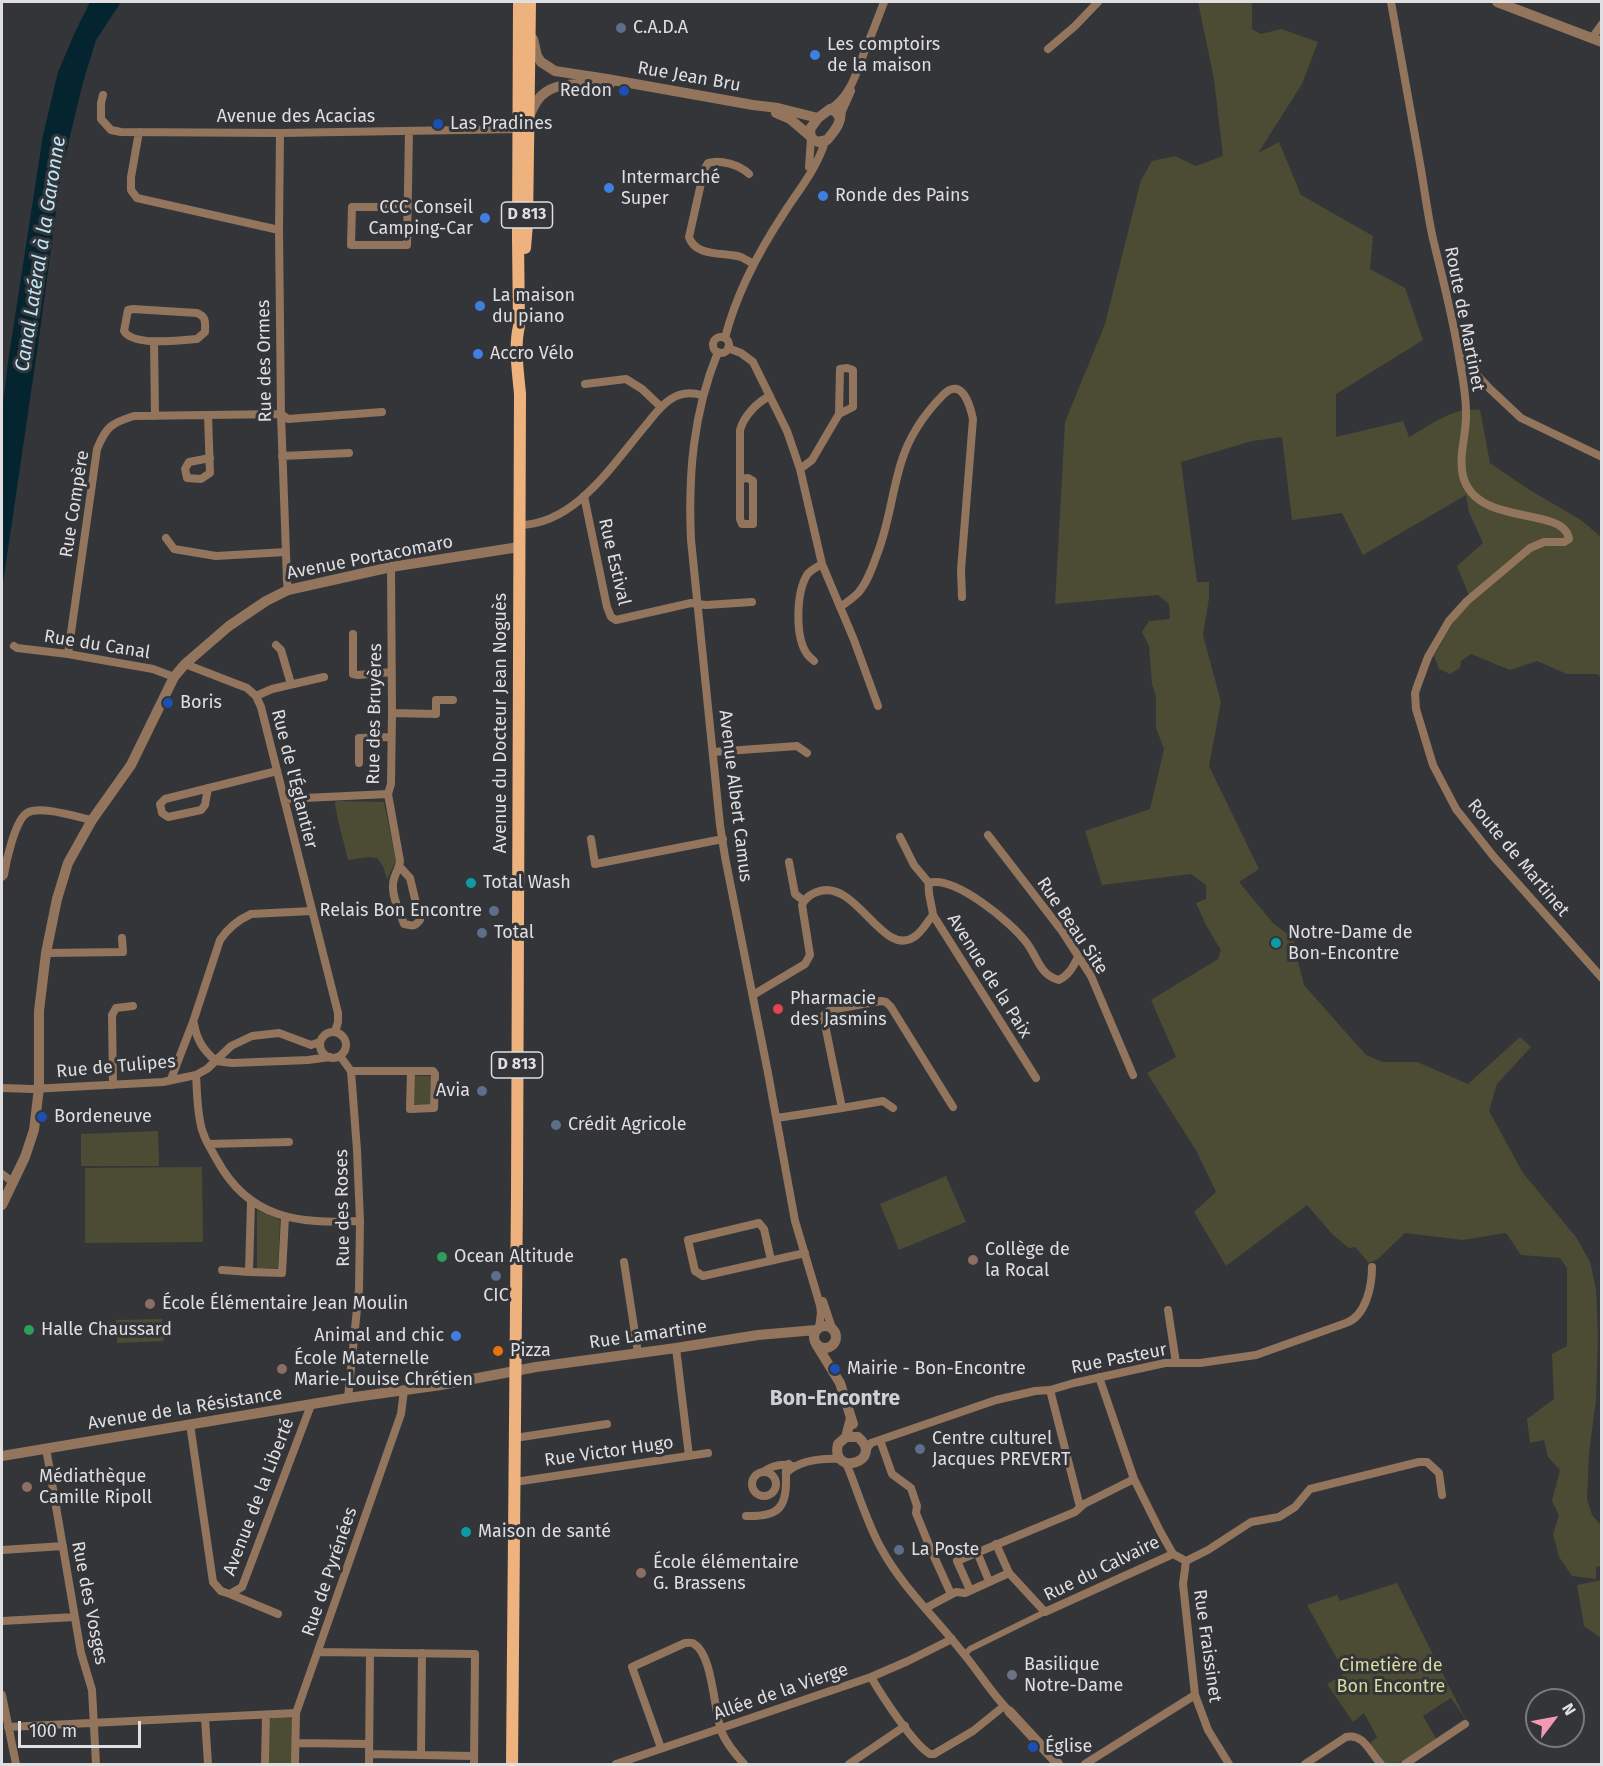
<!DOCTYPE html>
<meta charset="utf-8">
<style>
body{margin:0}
#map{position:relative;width:1603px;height:1766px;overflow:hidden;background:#343539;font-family:"Fira Sans",sans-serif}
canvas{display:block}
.frame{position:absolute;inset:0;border:3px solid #dfdfe2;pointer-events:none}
.north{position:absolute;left:1525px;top:1688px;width:60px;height:60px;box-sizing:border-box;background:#343539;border:2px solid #78797d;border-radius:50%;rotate:58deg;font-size:16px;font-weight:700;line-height:24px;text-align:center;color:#dfdfe2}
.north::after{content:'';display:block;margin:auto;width:21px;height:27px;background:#f19ab2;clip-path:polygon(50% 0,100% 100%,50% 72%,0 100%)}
.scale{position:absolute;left:18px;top:1721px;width:123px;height:27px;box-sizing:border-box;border:3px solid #dfdfe2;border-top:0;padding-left:8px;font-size:18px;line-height:21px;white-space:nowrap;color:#dfdfe2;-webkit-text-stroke:4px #343539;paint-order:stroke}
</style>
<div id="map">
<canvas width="1603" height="1766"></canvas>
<div class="frame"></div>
<div class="north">N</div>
<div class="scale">100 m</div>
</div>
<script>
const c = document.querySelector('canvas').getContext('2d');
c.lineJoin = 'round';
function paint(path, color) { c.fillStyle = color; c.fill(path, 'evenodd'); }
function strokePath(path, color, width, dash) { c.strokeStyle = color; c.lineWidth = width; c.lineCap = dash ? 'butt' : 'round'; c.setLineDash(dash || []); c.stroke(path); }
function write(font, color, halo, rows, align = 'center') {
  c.font = font + ' "Fira Sans",sans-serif'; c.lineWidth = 6; c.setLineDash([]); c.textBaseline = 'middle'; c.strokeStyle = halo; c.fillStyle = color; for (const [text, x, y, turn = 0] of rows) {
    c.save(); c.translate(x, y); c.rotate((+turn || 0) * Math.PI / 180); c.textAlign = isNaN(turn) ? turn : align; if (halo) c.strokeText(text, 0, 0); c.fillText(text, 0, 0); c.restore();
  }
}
paint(new Path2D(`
 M1198,2H1252V29L1261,34L1281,29L1318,42L1302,84L1258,153L1279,142L1301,195L1373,236L1370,269L1405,288L1423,340L1336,394V437L1403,421L1409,437C1431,425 1454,406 1480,410L1490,463L1528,489L1581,520L1601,537V678L1598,674H1567L1537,661L1510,670L1471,654L1461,661L1460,668L1450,674L1439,669L1434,656L1457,616L1471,600L1457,566L1483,543L1469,512L1466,495L1363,555L1342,513L1292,520L1282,437L1252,441L1181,462L1197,582H1209V598L1203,635L1221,702L1209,766L1259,869L1239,882L1273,923L1294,939L1298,962L1304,985L1366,1055L1383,1062H1417L1468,1084L1520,1037L1531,1047L1497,1084L1489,1111L1523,1173L1576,1237L1590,1262L1596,1289L1598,1335L1596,1400L1589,1453L1587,1499L1592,1515L1601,1525V1566L1596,1567V1579L1572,1576L1559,1557L1553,1534L1559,1515L1552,1501L1560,1470L1548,1457L1544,1440L1530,1443L1527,1419L1554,1399L1552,1354L1567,1346V1268L1560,1258L1521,1255L1506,1233L1463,1240L1405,1233L1378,1259L1369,1263L1355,1247L1349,1248L1333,1235L1307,1205L1226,1266L1194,1212L1216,1192L1197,1152L1147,1073L1176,1057L1151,1000L1218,959L1221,950L1206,925L1196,903L1206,899V885L1191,874L1102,885L1085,831L1150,809L1164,749L1156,728V696L1152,684L1149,646L1142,632L1149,621L1170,619L1169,604L1158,595L1055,604L1065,422L1105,324L1141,180L1152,161L1175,156L1196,166L1223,156L1214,79Z
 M337,801L384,802L396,861L387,879L383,866L377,858L369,857L348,860L337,816L335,803Z
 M414,1076H431V1105L414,1104Z
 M158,1131L159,1166H81V1134Z
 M202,1167L203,1242L85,1243V1168Z
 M946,1176L966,1222L899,1250L880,1204Z
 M257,1210L280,1220L278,1268L257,1269Z
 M162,1319L164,1341L117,1343L116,1320Z
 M1601,1580H1602L1601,1638L1584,1626L1577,1585Z
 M1397,1583L1466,1720L1451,1698L1423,1716L1437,1740C1425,1748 1403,1766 1388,1764C1380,1762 1375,1749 1370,1743L1377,1737L1364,1713L1353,1722L1327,1684L1345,1673L1307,1605L1337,1595L1340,1601Z
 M273,1717H290L292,1719V1764H269L270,1720Z`), '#4b4c33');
paint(new Path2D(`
 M90,2H121L96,40L82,86L61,174L39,338L2,590V411L8,362L43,135L58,72L75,32Z`), '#042530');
strokePath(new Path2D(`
 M965,1654L970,1649L1045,1612`), '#92755c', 6);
strokePath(new Path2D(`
 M1391,2C1400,54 1410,106 1419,158C1424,185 1427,212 1433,239C1443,280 1454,321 1460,363C1463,379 1466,396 1466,413C1467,434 1458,455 1463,476C1476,528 1564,505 1569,539L1564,542H1544L1530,548L1467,601L1449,621L1428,657L1418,684L1415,693L1416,709L1433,765L1456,809L1494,857L1602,978
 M1592,38L1602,24
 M1048,49L1075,26L1098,2
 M103,95L101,103V119L111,130L121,132L280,133L521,129
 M830,109C851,96 857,71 865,50C872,34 878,18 884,2
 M841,119L842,111L851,91
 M139,132L131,177V190L137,198L279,230
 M280,133L279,230L281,414L287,581L288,590
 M809,167L811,139
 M749,174C740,165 720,159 708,163L704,170L689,237C695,257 724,252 741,257C745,259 750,262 754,264
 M408,207H352L351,245H407L409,131
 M133,309L197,313C207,317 205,323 205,332L197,339C180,340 134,347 124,331L128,310Z
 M713 345a8 8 0 1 1 16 0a8 8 0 1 1-16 0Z
 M725,338C736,294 759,251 784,213C798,191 818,167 825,141
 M154,341L155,416
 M728,348L741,353L753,362L787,431L800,469L822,564L854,640L878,706
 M718,352C693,413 688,475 691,540L720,825L725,857L768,1073L795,1221L820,1305L821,1313L819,1328
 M1460,357L1490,389L1521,418L1602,457
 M585,384L626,379L642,389L661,407
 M208,415L210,473L201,479L187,478L185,469L189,462L210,458
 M282,456L349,453
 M800,469L812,460L839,414L840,369L847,368L853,370V407L839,414
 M740,479L748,478L753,481V524H742L740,519V430C744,416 757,402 770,396
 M584,496L607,607L611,617L616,620L691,603L706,605L752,602
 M519,525C575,525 613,464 646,425C655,414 665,400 679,395C687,392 695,393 702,395
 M166,538L174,549L216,556L286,552
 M840,607C846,603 853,598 858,593C868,582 873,565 878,552C889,523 892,492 901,463C909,436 925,413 944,394C962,377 970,405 973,419L961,570L962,597
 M353,634V674L358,675L392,672
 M276,645L281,650L291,684
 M14,646L17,648L68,654L153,669L174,677
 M68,654L97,449C106,427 111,423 134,416L281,414L288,419L382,412
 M814,661C812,659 809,657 807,654C795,637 796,593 807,575C810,570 817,567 822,564
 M185,664L247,688L256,696L261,707L338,1013V1022L335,1032
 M256,696L272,689L324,677
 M392,713L436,714V700H453
 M713,752L797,746L807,753
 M359,763V738L391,737
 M208,788L205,805L201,810L168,817L162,813L160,804L165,799L277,771
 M388,794L400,861C399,870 393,876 393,885C392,898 400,912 404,924C412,926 415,927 420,920L410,878L399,866
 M284,799L388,794L391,784L392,713L391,567
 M988,835L1062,931L1091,976L1133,1075
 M900,837L914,865L929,883
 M591,839L595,864L723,839
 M789,862L795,894L804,901
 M2,877L4,875C6,862 15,820 27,813C40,805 77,817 92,820
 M46,953L123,952L122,938
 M753,995L805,964L810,955L802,905C805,898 812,893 820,891C857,881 883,958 914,937C922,932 927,922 933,915
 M194,1024C197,1040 203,1050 216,1061
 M320 1045a13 13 0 1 1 26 0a13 13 0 1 1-26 0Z
 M340,1056L351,1071L357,1150L360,1221L359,1289L348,1398
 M216,1061L232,1063L308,1060L330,1057
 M351,1071H433L435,1074L434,1108L410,1109L411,1071
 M196,1075C197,1090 197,1106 200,1121C202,1136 210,1147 217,1160C249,1219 298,1224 360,1221
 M1036,1078L933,915C932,905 927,892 929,883C954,875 1011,922 1026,942C1038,957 1039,975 1059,980C1069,975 1073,967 1078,957
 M171,1079L193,1022L220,940C228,928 238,920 251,914L312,911
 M113,1085L112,1015L116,1008L133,1006
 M2,1088L32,1089L163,1082L196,1075L207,1069L231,1046L252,1036L279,1033L311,1045L320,1042
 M842,1108L883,1101L893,1108
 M777,1118L842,1108L824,1020V1015L830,1010L881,1001L886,1002L891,1007L953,1107
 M208,1144L289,1142
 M2,1174L13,1182
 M251,1202L249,1272L282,1273L285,1217
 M771,1260L764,1229L759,1223L688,1240L695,1271L703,1276L805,1253
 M624,1262L638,1353
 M222,1270L249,1272
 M823,1301L832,1328
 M1168,1310L1176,1363
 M676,1348L689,1456
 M1099,1377L1134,1479L1160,1531L1173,1554L1186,1561
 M1050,1390L1080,1507
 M190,1424L213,1582L221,1591L230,1594L242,1587L311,1405
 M515,1438L607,1424
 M880,1440L892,1474L911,1488L917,1506L916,1513L931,1550L951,1594
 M46,1448L81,1653L92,1690L96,1764
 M865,1451L871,1443L996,1400L1035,1391L1050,1390L1074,1383L1165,1363H1200L1256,1355L1346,1323C1366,1316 1372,1286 1372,1267
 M846,1463C858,1491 866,1521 881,1548C902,1587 936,1618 963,1653C979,1672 991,1693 1009,1711
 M752 1484a12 12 0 1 1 24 0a12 12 0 1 1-24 0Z
 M763,1472C773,1465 782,1463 793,1466
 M787,1472C801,1460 823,1458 841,1459
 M515,1482L708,1453
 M746,1516C777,1517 787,1509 786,1478C786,1471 785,1470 789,1464
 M996,1544L1009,1573
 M2,1550L63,1546
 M977,1552L989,1581
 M1186,1561L1208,1550L1251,1522L1279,1517L1295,1507L1310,1489L1419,1462H1427L1439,1473L1442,1495
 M1186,1561L1183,1584L1195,1695L1208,1730L1229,1764
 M970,1590L957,1561L1075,1512L1084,1504L1134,1479
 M230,1594L278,1614
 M926,1608L956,1592L965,1593L1009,1573L1045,1612L1173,1554
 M2,1621L75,1617
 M318,1652L475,1654L474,1764
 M871,1677C882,1696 913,1744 930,1754H934L973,1731L1004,1706
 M2,1695L16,1764
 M205,1718L208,1764
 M8,1727L296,1713
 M296,1743L369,1744
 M661,1748L632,1667L685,1643C687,1643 693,1642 694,1644C713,1654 714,1714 722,1733C727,1744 736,1755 744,1764
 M369,1754L474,1756
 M421,1755L422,1653
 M265,1764L266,1715
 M295,1764L296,1713L401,1414L404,1390
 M369,1764L370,1653
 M616,1764L871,1677L908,1661L952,1639
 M849,1764L905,1726
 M1085,1764L1195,1695
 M1305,1764L1346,1737C1364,1733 1370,1753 1381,1764
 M1405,1764L1465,1724`), '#92755c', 8);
strokePath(new Path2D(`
 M1497,2L1602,42
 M533,39L537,56L541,62L555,71L607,79L753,105L778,108L818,118
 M830,109C849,116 835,130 827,140L818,142L811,138L810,129L818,118Z
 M776,113L790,119L810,136
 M529,117C532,110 535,102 541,96C558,79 588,86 610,84
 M2,1205L25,1157L34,1130L39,1088V1011L46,953L57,899L68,863L92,820L131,765L174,677L185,664L229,626L266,601L288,590L391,567L519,547
 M814 1337a11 11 0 1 1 22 0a11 11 0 1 1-22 0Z
 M816,1344L840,1383L853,1424
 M846,1437H858C886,1461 830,1478 838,1444L846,1437L851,1418
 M2,1456L348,1398L441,1385L536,1367L676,1348L758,1335L816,1330
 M1009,1711L1058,1764`), '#92755c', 10);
strokePath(new Path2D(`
 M525,248L527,224L530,2
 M512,1764L517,1193L520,394C518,371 514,348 519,326L518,239L519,2`), '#eeb27f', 12);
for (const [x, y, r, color] of [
 [621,28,6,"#5c6f8a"],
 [815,55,6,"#3f7fe0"],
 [624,91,6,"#1a4fb4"],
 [438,124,6,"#1a4fb4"],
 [609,188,6,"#3f7fe0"],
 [823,196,6,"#3f7fe0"],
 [485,218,6,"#3f7fe0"],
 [480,306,6,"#3f7fe0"],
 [478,354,6,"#3f7fe0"],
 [168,703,6,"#1a4fb4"],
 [471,883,6,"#0f9aa8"],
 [494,911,6,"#5c6f8a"],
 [482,933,6,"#5c6f8a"],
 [1276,943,6,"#0f9aa8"],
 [778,1009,6,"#e0444e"],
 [482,1091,6,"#5c6f8a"],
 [42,1117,6,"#1a4fb4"],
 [556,1125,6,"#5c6f8a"],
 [442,1257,6,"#2e9e5b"],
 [973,1260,6,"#8d6e63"],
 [496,1276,6,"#5c6f8a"],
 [150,1304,6,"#8d6e63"],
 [29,1330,6,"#2e9e5b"],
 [456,1336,6,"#3f7fe0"],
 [498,1351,6,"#e8710a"],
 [282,1369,6,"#8d6e63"],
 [835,1369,6,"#1a4fb4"],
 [920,1449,6,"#5c6f8a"],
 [27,1487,6,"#8d6e63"],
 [466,1532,6,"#0f9aa8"],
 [899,1550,6,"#5c6f8a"],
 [641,1573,6,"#8d6e63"],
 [1012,1675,6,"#6b7280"],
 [1033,1747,6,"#1a4fb4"]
]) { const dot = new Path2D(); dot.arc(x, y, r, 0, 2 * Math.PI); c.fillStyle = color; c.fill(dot); strokePath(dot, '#343539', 2); }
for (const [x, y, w] of [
 [527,215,51],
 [517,1065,51]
]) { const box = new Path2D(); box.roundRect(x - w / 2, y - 13, w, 26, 4.5); c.fillStyle = '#343539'; c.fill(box); strokePath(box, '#dfdfe2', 1.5); }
write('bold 16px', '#dfdfe2', null, [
 ["D 813",527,215],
 ["D 813",517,1065]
]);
write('18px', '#dfdfe2', '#343539', [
 ["C.A.D.A",633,28],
 ["Les comptoirs",827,45],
 ["de la maison",827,66],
 ["Redon",612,91,"right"],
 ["Las Pradines",450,124],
 ["Intermarché",621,178],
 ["Super",621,199],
 ["Ronde des Pains",835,196],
 ["CCC Conseil",473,208,"right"],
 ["Camping-Car",473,229,"right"],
 ["La maison",492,296],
 ["du piano",492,317],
 ["Accro Vélo",490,354],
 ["Boris",180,703],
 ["Total Wash",483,883],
 ["Relais Bon Encontre",482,911,"right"],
 ["Total",494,933],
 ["Notre-Dame de",1288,933],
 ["Bon-Encontre",1288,954],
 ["Pharmacie",790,999],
 ["des Jasmins",790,1020],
 ["Avia",470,1091,"right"],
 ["Bordeneuve",54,1117],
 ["Crédit Agricole",568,1125],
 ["Collège de",985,1250],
 ["la Rocal",985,1271],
 ["Ocean Altitude",454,1257],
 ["CIC",496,1296,"center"],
 ["École Élémentaire Jean Moulin",162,1304],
 ["Halle Chaussard",41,1330],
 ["Animal and chic",444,1336,"right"],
 ["Pizza",510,1351],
 ["École Maternelle",294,1359],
 ["Marie-Louise Chrétien",294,1380],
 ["Mairie - Bon-Encontre",847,1369],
 ["Centre culturel",932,1439],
 ["Jacques PREVERT",932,1460],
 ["Médiathèque",39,1477],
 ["Camille Ripoll",39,1498],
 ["Maison de santé",478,1532],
 ["La Poste",911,1550],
 ["École élémentaire",653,1563],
 ["G. Brassens",653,1584],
 ["Basilique",1024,1665],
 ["Notre-Dame",1024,1686],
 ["Église",1045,1747]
], 'left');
write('18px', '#dfdfe2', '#343539', [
 ["Rue Jean Bru",689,77,10],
 ["Avenue des Acacias",296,117],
 ["Route de Martinet",1464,319,79],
 ["Rue des Ormes",265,361,-91],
 ["Rue Compère",75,504,-81],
 ["Avenue Portacomaro",370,558,-11],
 ["Rue Estival",614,562,77],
 ["Rue du Canal",97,645,9],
 ["Rue des Bruyères",375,714,-89],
 ["Avenue du Docteur Jean Noguès",501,723,-90],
 ["Rue de l'Églantier",294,779,76],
 ["Avenue Albert Camus",735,796,83],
 ["Route de Martinet",1518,858,50],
 ["Rue Beau Site",1072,926,56],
 ["Avenue de la Paix",989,976,58],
 ["Rue de Tulipes",116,1067,-5],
 ["Rue des Roses",343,1208,-91],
 ["Rue Lamartine",648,1335,-8],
 ["Rue Pasteur",1119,1359,-11],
 ["Avenue de la Résistance",185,1409,-9],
 ["Rue Victor Hugo",609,1452,-8],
 ["Avenue de la Liberté",259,1497,-69],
 ["Rue du Calvaire",1102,1569,-26],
 ["Rue de Pyrénées",330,1572,-71],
 ["Rue des Vosges",89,1603,79],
 ["Rue Fraissinet",1207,1646,82],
 ["Allée de la Vierge",781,1692,-19]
]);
write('18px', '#d7db9b', '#343539', [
 ["Cimetière de",1391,1666],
 ["Bon Encontre",1391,1687]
]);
write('italic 20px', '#bbe6f7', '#343539', [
 ["Canal Latéral à la Garonne",41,254,-81]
]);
write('bold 21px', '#ced0d5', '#343539', [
 ["Bon-Encontre",835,1399]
]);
</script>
